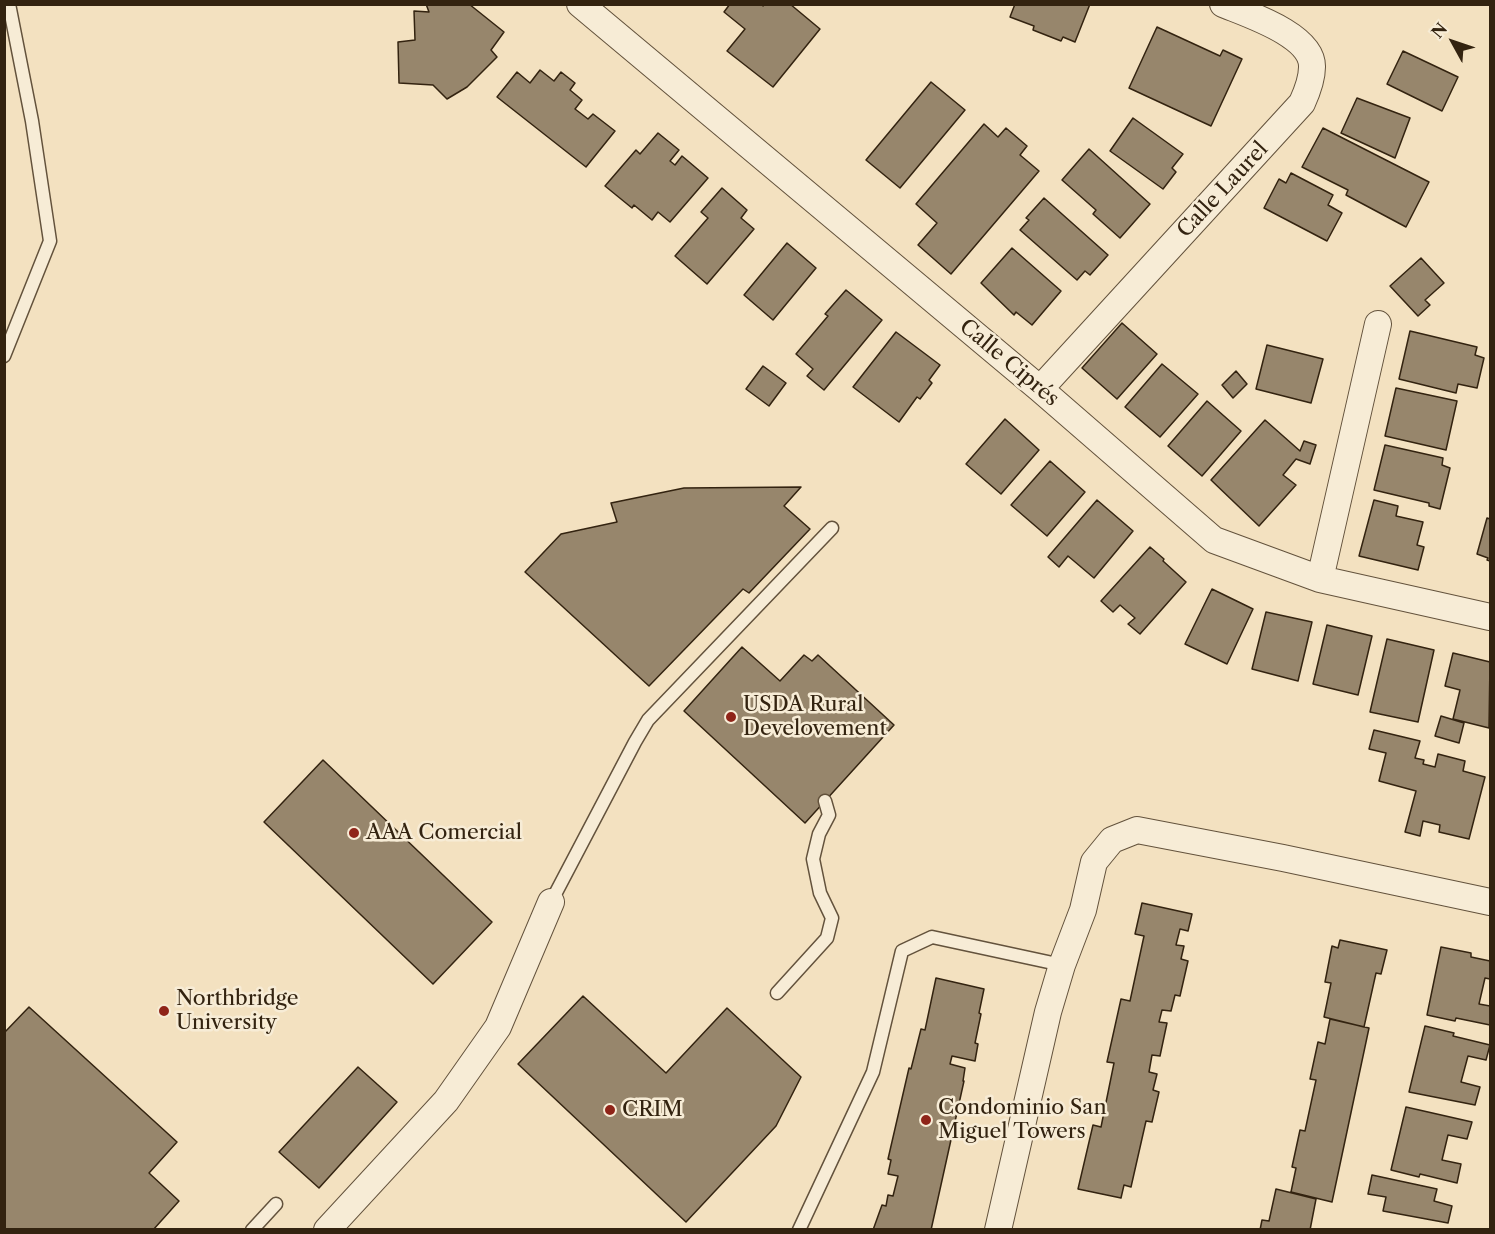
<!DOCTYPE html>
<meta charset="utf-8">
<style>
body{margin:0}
#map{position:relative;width:1495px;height:1234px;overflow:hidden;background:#f3e1c0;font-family:"Libre Caslon Text",serif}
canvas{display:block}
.frame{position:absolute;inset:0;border:6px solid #332310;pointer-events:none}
.north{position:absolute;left:1423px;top:12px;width:60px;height:60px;-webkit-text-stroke:4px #f7ecd6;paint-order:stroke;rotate:310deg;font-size:16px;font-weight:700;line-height:24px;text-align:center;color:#332310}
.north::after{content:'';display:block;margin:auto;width:21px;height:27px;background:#332310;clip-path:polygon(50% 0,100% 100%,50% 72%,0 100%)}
</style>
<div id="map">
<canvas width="1495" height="1234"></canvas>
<div class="frame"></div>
<div class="north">N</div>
</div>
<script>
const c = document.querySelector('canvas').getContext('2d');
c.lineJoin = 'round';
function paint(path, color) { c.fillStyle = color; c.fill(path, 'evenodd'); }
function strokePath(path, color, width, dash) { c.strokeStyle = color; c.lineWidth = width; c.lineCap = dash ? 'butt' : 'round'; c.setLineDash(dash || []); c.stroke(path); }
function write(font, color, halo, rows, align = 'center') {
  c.font = font + ' "Libre Caslon Text",serif'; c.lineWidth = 5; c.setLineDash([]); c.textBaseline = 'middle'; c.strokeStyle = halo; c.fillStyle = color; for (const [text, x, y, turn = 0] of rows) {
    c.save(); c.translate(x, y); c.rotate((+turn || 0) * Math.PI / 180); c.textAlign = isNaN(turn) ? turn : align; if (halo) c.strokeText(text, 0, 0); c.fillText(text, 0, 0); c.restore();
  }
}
const building = new Path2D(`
 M426,4H469L504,32L491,50L497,57L467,87L447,99L433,85L399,83L398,42L415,40L414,11L429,12Z
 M730,4H762L763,6L765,4H790L820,29L773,87L727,51L745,29L724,12Z
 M1015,4H1090L1075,42L1063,37L1061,41L1033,30L1034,26L1010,17Z
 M1157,27L1220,56L1223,50L1242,59L1211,126L1129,88Z
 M1403,51L1458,77L1442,111L1387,84Z
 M540,70L554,81L561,72L575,83L570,90L582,100L575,109L588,119L593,114L615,131L586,167L497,97L517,72L530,83Z
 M931,82L965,110L900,188L866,160Z
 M1357,98L1410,118L1395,158L1341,133Z
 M1133,118L1183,154L1172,168L1176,172L1163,189L1110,151Z
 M984,124L998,137L1006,128L1027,146L1020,155L1039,171L951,274L918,245L937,223L916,204Z
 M1323,128L1429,182L1406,227L1346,195L1348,190L1302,167Z
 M658,133L679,150L670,161L675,165L682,156L708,178L670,222L658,212L652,220L634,205L632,208L605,186L636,150L640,154Z
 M1089,149L1150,204L1120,238L1093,214L1096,210L1062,180Z
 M1291,173L1333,195L1328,205L1342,213L1327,241L1264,208L1279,179L1286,183Z
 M722,188L747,210L741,218L754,229L707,284L675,256L708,218L701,212Z
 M1044,198L1108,255L1090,275L1085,271L1077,280L1020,230L1029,220L1026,218Z
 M787,243L816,268L773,320L744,295Z
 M1012,248L1061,291L1032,325L1016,312L1014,315L981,283Z
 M1421,258L1444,283L1425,300L1430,305L1418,316L1390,286Z
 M846,290L882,320L824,390L807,376L813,369L796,354L828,316L825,314Z
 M1122,323L1157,354L1117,399L1082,368Z
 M1410,331L1477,347L1475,355L1484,358L1477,388L1458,384L1456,393L1399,379Z
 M896,332L940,365L929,380L932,383L920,399L917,397L899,422L853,387Z
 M1267,345L1323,359L1311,403L1256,389Z
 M1162,364L1198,394L1160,437L1125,407Z
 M763,366L786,383L769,406L746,389Z
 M1236,371L1247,384L1233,398L1222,385Z
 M1396,388L1457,401L1446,450L1385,436Z
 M1207,401L1241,431L1202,476L1168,446Z
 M1005,419L1039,450L1001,494L966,464Z
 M1265,420L1300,451L1304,441L1316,445L1310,464L1296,459L1283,475L1296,485L1259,526L1211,480Z
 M1385,445L1443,458L1442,465L1450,468L1440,509L1429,506V503L1374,490Z
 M1050,461L1085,492L1047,536L1011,505Z
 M801,487L784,506L810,529L749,593L743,589L649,686L525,572L561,534L617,522L611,503L684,488Z
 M1097,500L1133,531L1094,578L1068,556L1059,567L1048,557Z
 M1374,500L1398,506L1396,516L1423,522L1417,545L1424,547L1418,570L1359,556Z
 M1487,518L1490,519V561L1487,560L1488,558L1477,554Z
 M1150,547L1164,559L1163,561L1186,582L1140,634L1128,624L1135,618L1120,605L1113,612L1101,601Z
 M1212,589L1253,609L1227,664L1185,644Z
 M1266,612L1312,622L1298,681L1252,669Z
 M1327,625L1372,636L1358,695L1313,684Z
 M1387,639L1434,650L1418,722L1370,712Z
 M742,647L780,681L804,655L812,661L818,655L894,725L805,823L684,711Z
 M1453,653L1490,662L1489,728L1453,719L1460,690L1445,686Z
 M1441,716L1464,723L1459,743L1435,736Z
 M1374,730L1420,741L1415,758L1424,760L1423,764L1435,767L1438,754L1465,761L1463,771L1485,777L1469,839L1439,832L1440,825L1423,821L1420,836L1405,832L1416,791L1379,781L1386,753L1369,749Z
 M323,760L492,922L433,984L264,822Z
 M1142,903L1192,914L1188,931L1180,929L1176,945L1184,946L1181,959L1188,961L1180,996L1175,995L1171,1011L1162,1010L1159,1022L1167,1023L1160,1056L1152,1055L1149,1072L1157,1074L1153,1090L1159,1092L1152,1122L1146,1121L1131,1187L1124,1185L1121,1198L1078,1189L1093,1125L1101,1127L1114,1063L1107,1062L1121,999L1130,1001L1144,936L1135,934Z
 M1340,940L1387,950L1381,974L1376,973L1364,1027L1324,1017L1331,983L1325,982L1332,946L1338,948Z
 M1441,947L1471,953V957L1490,961V979L1485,978L1479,1004L1490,1006V1025L1456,1018L1455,1021L1427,1015Z
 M936,978L984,989L979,1013L981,1014L975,1043L978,1044L975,1061L952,1056L950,1064L965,1068L963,1081H964L931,1230H873L882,1205L886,1206L888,1195L893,1196L898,1176L888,1174L891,1160L888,1159L909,1068L911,1069L921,1029L925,1030Z
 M583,996L666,1073L727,1008L801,1077L776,1126L686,1222L518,1064Z
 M29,1007L177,1142L149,1173L179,1201L153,1230H4V1033Z
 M1330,1019L1369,1028L1332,1202L1291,1192L1296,1168L1292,1167L1300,1130L1305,1131L1316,1080L1310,1079L1318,1042L1325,1044Z
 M1425,1026L1454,1033L1453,1036L1490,1045L1486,1060L1468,1056L1461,1082L1480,1087L1475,1105L1409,1092Z
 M358,1067L397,1102L319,1188L279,1152Z
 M1406,1107L1472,1122L1467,1139L1448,1135L1442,1160L1461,1164L1457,1183L1420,1174L1419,1177L1391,1170Z
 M1372,1175L1437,1189L1434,1201L1452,1206L1448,1223L1383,1211L1386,1197L1368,1194Z
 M1276,1189L1316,1199L1310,1230H1260L1262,1220L1269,1221Z`);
paint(building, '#97866c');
strokePath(building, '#332310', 1.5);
const lane = new Path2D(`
 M4,356L50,241L32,121L9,4
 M551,902L635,742L648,720L832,528
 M777,993L827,938L832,918L820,893L813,859L819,834L829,815L825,801
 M252,1230L276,1204
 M799,1230L873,1072L902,951L932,937L1062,965`);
const street = new Path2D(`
 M580,4L1040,389L1214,540L1320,579L1490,617
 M1040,389L1302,103C1307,92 1312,80 1312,67C1313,35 1247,14 1223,4
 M1320,579L1378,324
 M327,1230L446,1101L498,1027L551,902
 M998,1230L1048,1012L1062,965L1083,910L1094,862L1112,840L1137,830L1283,858L1490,902`);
strokePath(lane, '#63523c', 15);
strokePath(street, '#63523c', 28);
strokePath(lane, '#f7ecd6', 12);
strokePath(street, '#f7ecd6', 26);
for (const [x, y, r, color] of [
 [731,717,6,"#8f2418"],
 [354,833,6,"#8f2418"],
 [164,1011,6,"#8f2418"],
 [610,1110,6,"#8f2418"],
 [926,1120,6,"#8f2418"]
]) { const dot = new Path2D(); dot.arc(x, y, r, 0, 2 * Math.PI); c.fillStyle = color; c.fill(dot); strokePath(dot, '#f7ecd6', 2); }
write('21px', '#332310', '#f7ecd6', [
 ["Calle Laurel",1223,190,-47],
 ["Calle Ciprés",1009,363,40]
]);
write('21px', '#332310', '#f7ecd6', [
 ["USDA Rural",743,705],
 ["Develovement",743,729],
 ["AAA Comercial",366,833],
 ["Northbridge",176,999],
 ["University",176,1023],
 ["Condominio San",938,1108],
 ["Miguel Towers",938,1132],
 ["CRIM",622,1110]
], 'left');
</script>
